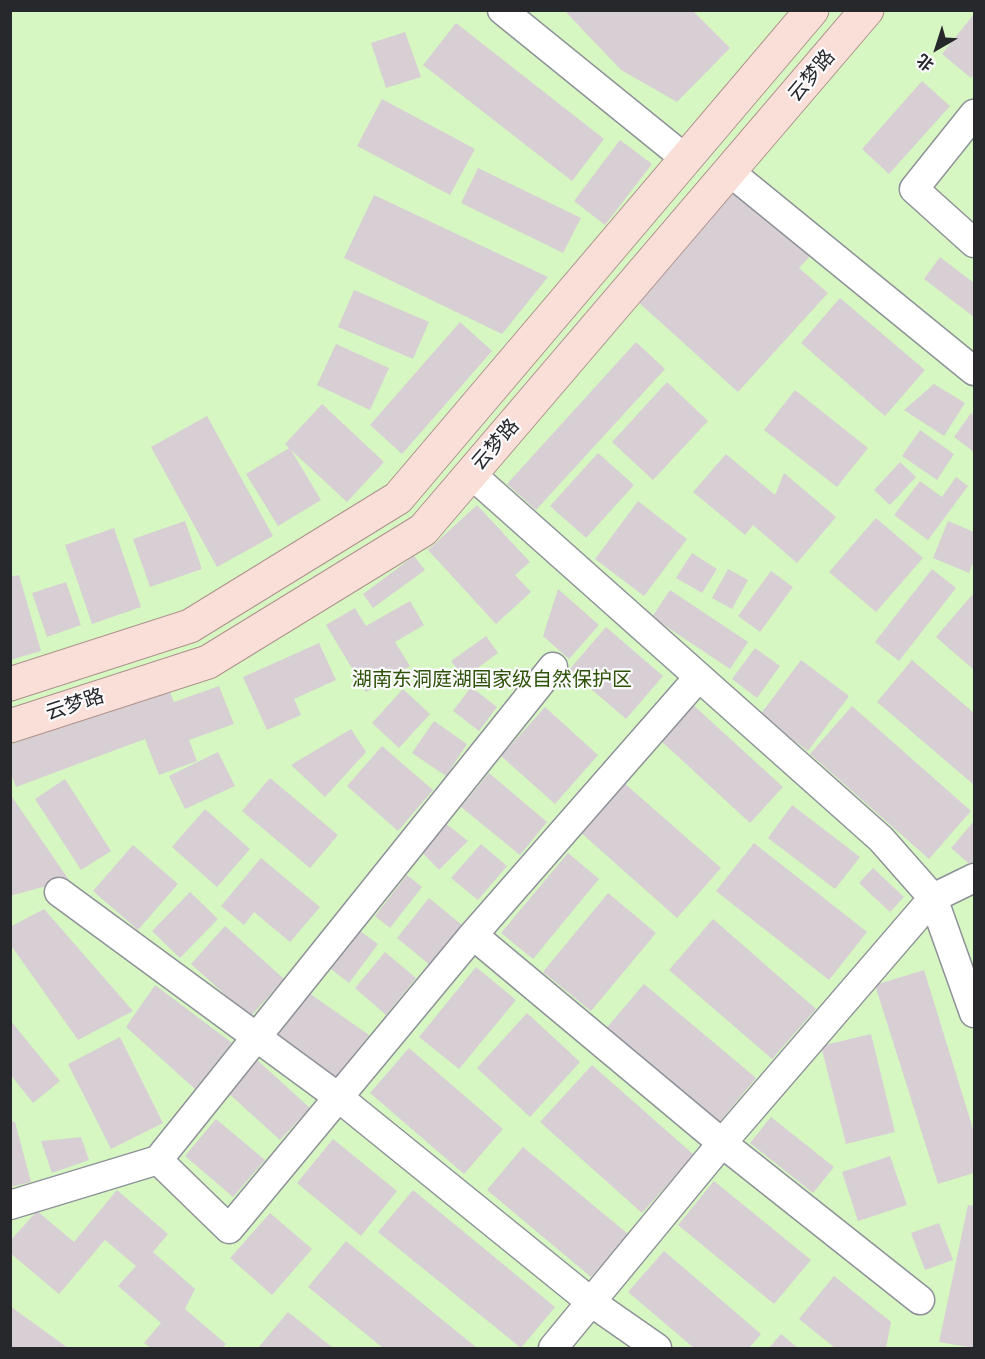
<!DOCTYPE html>
<meta charset="utf-8">
<style>
body{margin:0}
#map{position:relative;width:985px;height:1359px;overflow:hidden;background:#fbfbfd;font-family:Karla,"Noto Sans SC",sans-serif}
canvas{display:block}
.frame{position:absolute;inset:0;border:12px solid #27282c;pointer-events:none}
.north{position:absolute;left:907px;top:18px;width:60px;height:60px;-webkit-text-stroke:4px #fbfbfd;paint-order:stroke;rotate:219deg;font-size:16px;font-weight:700;line-height:24px;text-align:center;color:#27282c}
.north::after{content:'';display:block;margin:auto;width:21px;height:27px;background:#27282c;clip-path:polygon(50% 0,100% 100%,50% 72%,0 100%)}
</style>
<div id="map">
<canvas width="985" height="1359"></canvas>
<div class="frame"></div>
<div class="north">北</div>
</div>
<script>
const c = document.querySelector('canvas').getContext('2d');
c.lineJoin = 'round';
function paint(path, color) { c.fillStyle = color; c.fill(path, 'evenodd'); }
function strokePath(path, color, width, dash) { c.strokeStyle = color; c.lineWidth = width; c.lineCap = dash ? 'butt' : 'round'; c.setLineDash(dash || []); c.stroke(path); }
function write(font, color, halo, rows, align = 'center') {
  c.font = font + ' Karla,"Noto Sans SC",sans-serif'; c.lineWidth = 4.5; c.setLineDash([]); c.textBaseline = 'middle'; c.strokeStyle = halo; c.fillStyle = color; for (const [text, x, y, turn = 0] of rows) {
    c.save(); c.translate(x, y); c.rotate((+turn || 0) * Math.PI / 180); c.textAlign = isNaN(turn) ? turn : align; if (halo) c.strokeText(text, 0, 0); c.fillText(text, 0, 0); c.restore();
  }
}
paint(new Path2D(`
 M10,11H974V1348H11Z`), '#d6f7c1');
paint(new Path2D(`
 M564,10H692L730,48L677,102L621,70Z
 M974,14V74L971,78L942,54Z
 M456,23L604,139L572,181L423,65Z
 M405,32L421,77L386,88L371,43Z
 M922,81L950,106L889,174L862,149Z
 M382,99L475,149L450,195L357,146Z
 M620,140L652,164L605,225L574,201Z
 M478,168L581,218L563,253L461,203Z
 M736,189L810,256L799,268L828,293L738,392L636,300Z
 M374,195L548,277L502,334L344,258Z
 M940,257L974,283V317L924,279Z
 M354,290L429,322L413,359L338,327Z
 M840,298L925,370L885,416L801,343Z
 M460,322L492,351L402,454L370,425Z
 M636,342L665,369L536,510L507,484Z
 M336,344L389,368L370,410L317,385Z
 M667,382L708,421L653,480L612,442Z
 M934,384L965,403L944,436L904,410Z
 M795,390L868,448L837,487L764,430Z
 M322,404L384,462L347,502L291,450L321,500L278,526L246,474L289,448L285,444Z
 M971,413L974,416V452L954,437Z
 M207,416L273,536L217,567L151,447Z
 M920,430L954,454L937,480L902,456Z
 M598,453L634,485L586,538L550,506Z
 M726,454L775,495L784,473L836,517L797,563L753,525L745,535L693,492Z
 M900,462L916,477L890,505L874,490Z
 M956,477L968,486L928,540L894,515L920,481L942,497Z
 M638,501L687,539L644,596L595,559Z
 M477,505L530,562L515,575L531,592L496,624L428,550Z
 M876,518L923,558L876,612L829,572Z
 M185,521L202,569L150,587L133,539Z
 M948,521L974,532V560L969,573L933,558Z
 M114,528L141,607L92,624L65,545Z
 M692,553L717,569L702,593L676,578Z
 M414,556L425,570L373,608L363,594Z
 M728,569L748,580L732,609L712,598Z
 M932,569L956,588L899,661L875,642Z
 M771,571L793,587L760,632L738,616Z
 M19,575L41,651L10,660V577Z
 M66,582L81,625L47,637L32,593Z
 M558,589L599,625L569,659L543,636Z
 M670,590L748,642L730,669L652,617Z
 M972,595L974,598V670L936,637Z
 M410,601L424,625L395,642L410,666L366,692L326,625L355,608L366,626Z
 M606,627L663,676L626,719L569,670Z
 M486,636L498,653L464,678L451,661Z
 M319,643L336,680L294,699L301,715L267,730L243,677Z
 M755,648L780,666L757,698L732,679Z
 M801,660L849,696L808,751L760,715Z
 M912,660L974,713V785L877,702Z
 M219,686L234,724L189,740L197,761L159,775L145,739L16,787L10,771V745L168,687L174,702Z
 M471,687L497,707L479,731L453,711Z
 M403,689L430,714L399,748L372,723Z
 M691,703L783,787L750,823L658,738Z
 M852,706L971,811L929,859L810,754Z
 M545,707L598,755L555,804L501,756Z
 M434,721L467,744L446,776L412,753Z
 M351,729L366,752L325,797L291,765Z
 M382,746L433,790L398,831L347,786Z
 M218,752L235,786L185,809L169,776Z
 M489,773L547,822L520,855L461,807Z
 M270,778L338,835L310,868L242,811Z
 M65,779L111,851L81,870L35,799Z
 M623,782L721,868L677,918L579,831Z
 M10,794L69,880L10,896Z
 M792,805L860,857L835,889L768,838Z
 M205,809L250,849L217,887L172,847Z
 M974,821V864L973,867L951,848Z
 M445,823L468,841L439,870L421,851Z
 M754,843L867,932L829,980L716,891Z
 M481,844L507,866L478,900L451,878Z
 M133,845L178,884L138,930L93,891Z
 M568,853L599,879L533,959L501,933Z
 M261,858L320,907L290,942L254,912L244,925L221,906Z
 M873,868L904,897L890,912L859,883Z
 M407,875L422,887L390,928L375,916Z
 M190,892L218,919L180,958L152,931Z
 M608,893L656,933L591,1011L543,972Z
 M429,898L462,925L430,965L397,938Z
 M44,909L133,1011L78,1040L10,944V927Z
 M713,919L816,1009L772,1059L669,970Z
 M225,926L284,979L250,1017L191,964Z
 M360,931L378,944L349,983L331,969Z
 M385,952L416,978L386,1015L355,988Z
 M476,967L516,1000L459,1069L419,1037Z
 M924,970L974,1132V1173L938,1184L875,985Z
 M644,984L756,1078L717,1125L604,1031Z
 M155,985L232,1043L195,1089L126,1027Z
 M309,993L369,1035L336,1081L276,1038Z
 M527,1013L580,1062L530,1117L477,1068Z
 M10,1020L60,1081L33,1103L10,1074Z
 M871,1034L895,1132L846,1144L821,1046Z
 M120,1037L163,1123L111,1149L68,1064Z
 M409,1048L503,1129L464,1174L370,1093Z
 M256,1059L310,1108L280,1140L226,1091Z
 M592,1065L694,1155L642,1213L540,1122Z
 M771,1117L834,1167L813,1193L750,1143Z
 M216,1119L265,1160L233,1197L185,1156Z
 M10,1121L15,1122L31,1182L10,1187Z
 M81,1137L89,1160L52,1173L41,1141Z
 M333,1139L397,1191L361,1236L297,1183Z
 M523,1147L628,1234L591,1277L487,1190Z
 M890,1156L907,1205L858,1221L842,1172Z
 M714,1181L811,1260L774,1304L678,1225Z
 M117,1190L168,1234L153,1252L195,1289L185,1309L226,1344L222,1348H151L144,1343L161,1323L118,1286L136,1266L105,1240L59,1294L10,1253V1241L37,1211L74,1242Z
 M413,1190L555,1307L521,1348L378,1232Z
 M968,1205L974,1206V1348L939,1342Z
 M270,1213L312,1249L272,1295L230,1258Z
 M939,1223L953,1260L925,1270L911,1233Z
 M346,1241L477,1348H383L308,1287Z
 M664,1251L761,1334L749,1348H694L628,1292Z
 M834,1276L891,1322L886,1348H835L799,1319Z
 M10,1306L68,1348H10Z
 M288,1312L333,1348H258Z
 M781,1334L798,1348H769Z`), '#d8cfd5');
const minor = new Path2D(`
 M502,10L687,160
 M974,114L914,189L974,243
 M730,172L974,371
 M471,474L881,839L933,898L974,1013
 M59,892L338,1097L591,1302L657,1348
 M473,935L722,1143L920,1300
 M158,1160L553,667
 M10,1205L158,1160L229,1229L473,935L698,678
 M553,1348L722,1143L933,898L974,878`);
const major = new Path2D(`
 M10,684L190,626L398,498L812,10
 M10,726L208,662L423,530L867,10`);
strokePath(minor, '#8f919a', 31);
strokePath(major, '#ae918c', 35);
strokePath(minor, '#fff', 28);
strokePath(major, '#fadfd9', 33);
write('20px', '#27282c', '#fbfbfd', [
 ["云梦路",812,76,-50],
 ["云梦路",496,445,-49],
 ["云梦路",75,705,-18]
]);
write('20px', '#2e5208', '#fbfbfd', [
 ["湖南东洞庭湖国家级自然保护区",492,680]
]);
</script>
